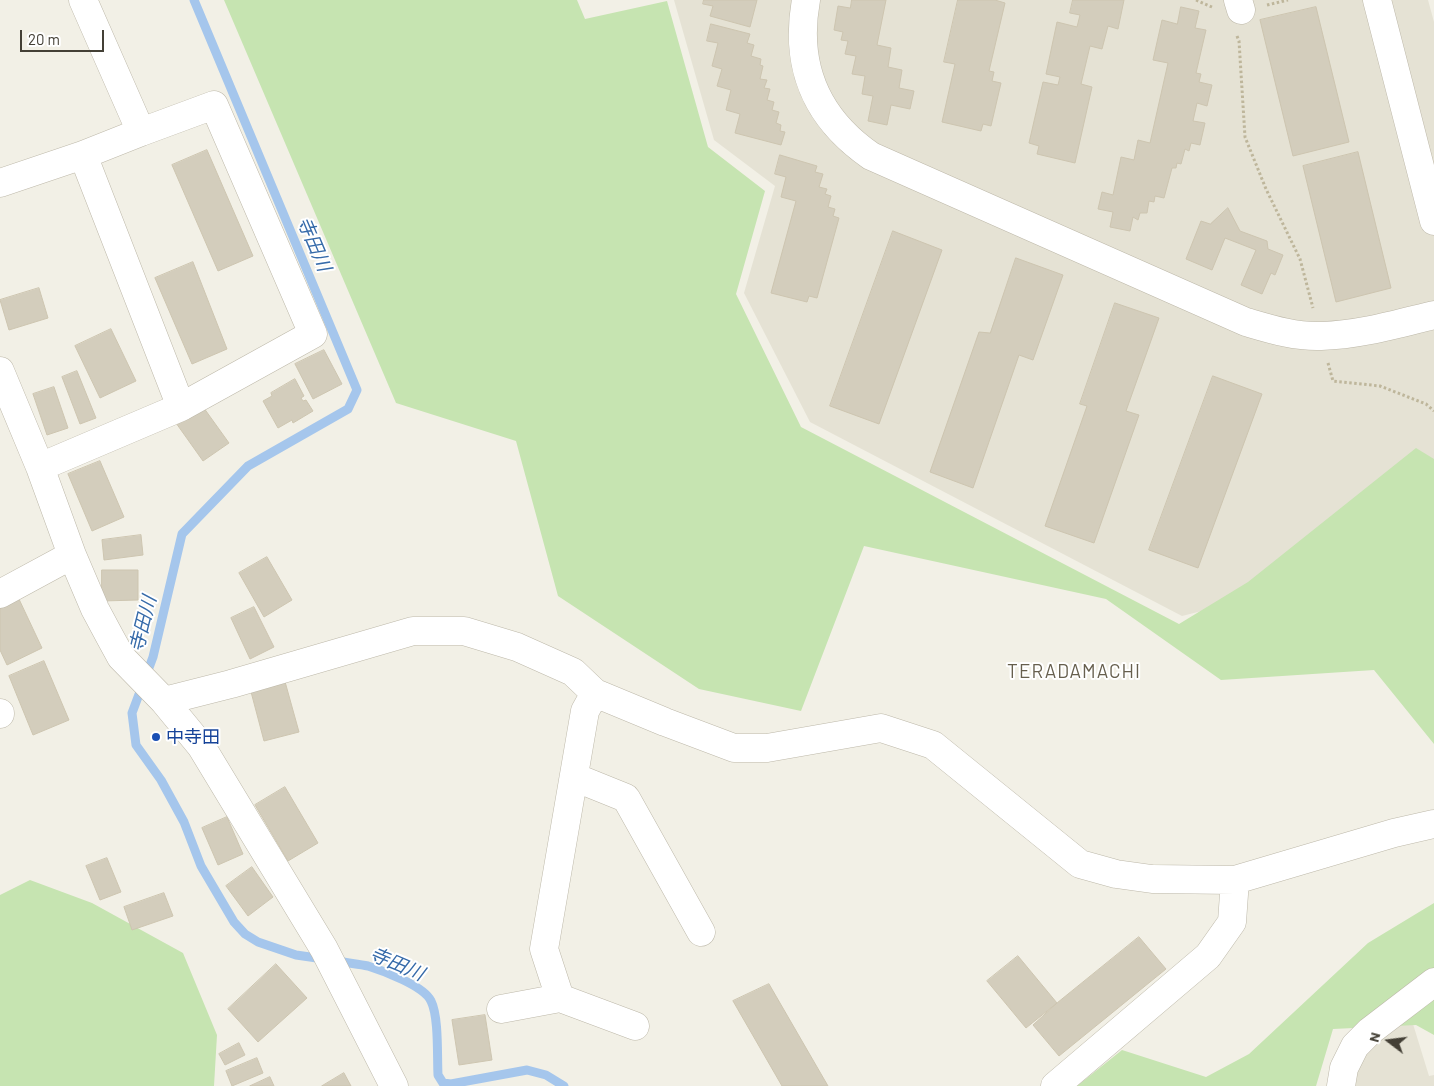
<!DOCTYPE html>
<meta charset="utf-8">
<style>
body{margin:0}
#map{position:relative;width:1434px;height:1086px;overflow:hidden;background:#f2f0e6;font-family:Barlow,sans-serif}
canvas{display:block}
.north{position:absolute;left:1364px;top:1016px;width:50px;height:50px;-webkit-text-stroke:4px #fff;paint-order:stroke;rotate:285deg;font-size:14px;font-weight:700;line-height:20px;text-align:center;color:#444036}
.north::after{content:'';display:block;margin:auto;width:18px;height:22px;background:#444036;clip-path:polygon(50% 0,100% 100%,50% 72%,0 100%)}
.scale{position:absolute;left:20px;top:30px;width:84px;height:22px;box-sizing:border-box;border:2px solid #444036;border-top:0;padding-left:6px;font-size:15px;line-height:18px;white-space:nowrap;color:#444036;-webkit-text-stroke:4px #fff;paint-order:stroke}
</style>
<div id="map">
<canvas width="1434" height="1086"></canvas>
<div class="north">N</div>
<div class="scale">20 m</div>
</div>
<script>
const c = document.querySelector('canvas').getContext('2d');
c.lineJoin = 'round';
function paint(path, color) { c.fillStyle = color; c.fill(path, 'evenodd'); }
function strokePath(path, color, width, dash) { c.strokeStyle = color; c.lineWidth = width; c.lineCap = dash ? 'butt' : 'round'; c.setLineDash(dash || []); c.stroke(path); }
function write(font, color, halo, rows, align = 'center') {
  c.font = font + ' Barlow,"Noto Sans JP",sans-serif'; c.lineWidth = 4; c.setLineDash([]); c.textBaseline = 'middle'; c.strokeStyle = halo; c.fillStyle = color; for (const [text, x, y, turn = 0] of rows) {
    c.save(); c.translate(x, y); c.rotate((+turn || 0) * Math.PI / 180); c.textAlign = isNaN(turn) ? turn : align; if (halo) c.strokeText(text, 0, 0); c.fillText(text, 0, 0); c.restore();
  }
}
paint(new Path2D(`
 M674,0H1428L1434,22V552L1182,616L810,422L744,293L775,186L714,140Z
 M1409,1011L1429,1076L1434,1075V1086H1343L1364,1050Z`), '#e5e2d4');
paint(new Path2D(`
 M224,0H577L585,19L667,1L708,147L765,191L736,294L801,427L1179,624L1248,582L1416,448L1434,459V744L1374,670L1221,680L1106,599L864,546L801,711L699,689L558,596L516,441L396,403Z
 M30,880L92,903L183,953L217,1035L214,1086H0V895Z
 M1434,903V1035L1416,1025L1333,1029L1316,1086H1077L1122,1050L1206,1077L1249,1054L1368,943Z`), '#c6e4b1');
strokePath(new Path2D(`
 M194,0L357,390L348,409L248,466L182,534L153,657L132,713L136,745L161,780L184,822L201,866L234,922L245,934L258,942L296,955L324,959
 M337,961C347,963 358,964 368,966C384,971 424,986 431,1001C439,1017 437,1056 438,1075L443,1083L451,1084L527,1070L546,1075L564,1086`), '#a5c6ec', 9);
const building = new Path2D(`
 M704,0H757L750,27L710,16L713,6L703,4Z
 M852,0H886L877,45L891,48L888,67L902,70L899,88L914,91L910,109L891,105L887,125L868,121L873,96L862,94L865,76L852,74L856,56L845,54L848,41L841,40L843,32L834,30L838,6L850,8Z
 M958,0H995L1005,3L989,71L994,72L992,81L1001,83L991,126L983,124L981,131L942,122L955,64L944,62Z
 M1073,0H1124L1118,29L1108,26L1102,49L1090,46L1081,84L1092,87L1075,163L1037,154L1039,146L1029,143L1043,82L1058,85L1060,77L1046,74L1057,22L1077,27L1080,15L1070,13Z
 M1181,7L1199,11L1195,28L1206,30L1196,73L1201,74L1199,82L1212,85L1207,106L1197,103L1193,121L1205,123L1200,145L1191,143L1189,151L1185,149L1181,164L1177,163L1176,168H1172L1164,198L1155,196L1154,202L1149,201L1147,213H1140L1138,220L1133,217L1130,231L1110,227L1113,212L1098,209L1102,192L1113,195L1121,157L1134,160L1138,140L1150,143L1168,63L1153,60L1162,20L1177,24Z
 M1316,7L1349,142L1293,156L1260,20Z
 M711,24L750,34L747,43L754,45L751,56L761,59L760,65L763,66L760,79L767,80L764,88L770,89L767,100L774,102L772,110L779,112L776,123L781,125L780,131L785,132L781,145L735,133L740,114L726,110L731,90L717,86L722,69L712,66L718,43L707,41Z
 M207,150L253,256L218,271L172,165Z
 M1358,152L1391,288L1336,302L1303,166Z
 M780,155L817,166L815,172L823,174L819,187L827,189L825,194L831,196L828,207L835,209L833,216L839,218L817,298L809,296L807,302L771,293L796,201L781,197L786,177L775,174Z
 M1228,208L1240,231L1267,241L1268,249L1283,255L1275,275L1271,273L1262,294L1241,285L1256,250L1225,238L1212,270L1186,259L1201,221L1210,224Z
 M893,231L942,250L879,424L830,406Z
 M1016,258L1063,275L1033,360L1019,355L973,488L930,472L979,332L990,333Z
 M193,262L227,349L192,364L155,278Z
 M39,288L48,318L9,330L0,300Z
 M1115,303L1159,318L1126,411L1139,415L1094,543L1045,526L1087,406L1080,404Z
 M111,329L136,381L100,398L75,346Z
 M324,350L342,384L313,399L295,364Z
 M77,371L96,418L80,424L62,377Z
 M1213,376L1262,394L1198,568L1149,550Z
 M295,379L304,396L301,398L303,401L306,400L313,411L293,423L292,420L278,428L263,401L272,396L271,393Z
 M54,387L68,428L47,435L33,394Z
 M201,404L229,443L203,461L176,423Z
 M100,461L124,517L92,531L68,474Z
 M141,535L143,555L104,560L102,540Z
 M267,557L292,600L264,617L239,573Z
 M102,570H138V600L102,601Z
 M18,597L42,648L7,665L0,650V606Z
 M254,607L274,647L250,659L231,618Z
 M44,661L69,720L33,735L9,676Z
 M284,678L299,732L264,741L250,688Z
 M285,787L318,843L288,861L255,805Z
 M227,817L243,854L218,865L202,828Z
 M107,858L121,892L100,900L86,866Z
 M252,867L273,897L248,916L226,886Z
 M164,893L173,916L132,930L124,907Z
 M1139,937L1166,969L1059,1056L1033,1025L1057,1003Z
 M1018,956L1057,1003L1026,1028L987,981Z
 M276,964L307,998L258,1042L228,1009Z
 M769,984L828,1086H782L733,1001Z
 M485,1015L492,1060L459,1065L452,1020Z
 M239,1043L245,1055L225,1065L219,1054Z
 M257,1058L263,1073L232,1086L226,1071Z
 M344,1073L351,1086H322Z
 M270,1077L274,1086H250Z`);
paint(building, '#d3cdbc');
strokePath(building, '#cdc5b0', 1);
const minor = new Path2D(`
 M83,0L141,132
 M806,0C794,66 816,118 871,156L1246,322C1270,329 1295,337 1321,336C1360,335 1397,324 1434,315
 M1238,0L1241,10
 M1377,0L1434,221
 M83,155L181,407
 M0,183L83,155L141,132L214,105L313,334L181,407L40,467
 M0,371L40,467L72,555L95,609L110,637L121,657L164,701L201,746L324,949L394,1086
 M0,594L72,555
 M164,701L231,684L413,631H464L517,647L573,672L595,693L665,722L734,748H767L881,728L933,745L1080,864L1116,874L1152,879L1235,880L1394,833L1434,824
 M0,713V714
 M574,777L626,798L701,932
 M560,998L544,949L585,711L595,693
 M501,1009L560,998L635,1026
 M1055,1086L1208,956L1232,922L1235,880
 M1341,1086L1344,1068L1355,1046L1370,1031L1434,982`);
strokePath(minor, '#bdb8a9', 29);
strokePath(new Path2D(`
 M1196,0L1212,7
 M1267,5L1288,0
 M1237,36L1239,41L1245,137L1266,189L1300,259L1313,308
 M1328,363L1333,381L1380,386L1426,404L1434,411`), '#beb69b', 3, [2.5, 2.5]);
strokePath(minor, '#fff', 28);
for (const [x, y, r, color] of [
 [156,737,5,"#1a4fb4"]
]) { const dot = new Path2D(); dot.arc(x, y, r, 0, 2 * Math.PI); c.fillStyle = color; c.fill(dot); strokePath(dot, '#fff', 2); }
write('18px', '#164399', '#fff', [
 ["中寺田",166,737]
], 'left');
write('italic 19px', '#356aa9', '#fff', [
 ["寺田川",314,244,67],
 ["寺田川",143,624,-76],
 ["寺田川",397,964,23]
]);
c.letterSpacing = '1px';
write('19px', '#665f4d', '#fff', [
 ["TERADAMACHI",1074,672]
]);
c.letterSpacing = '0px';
</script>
